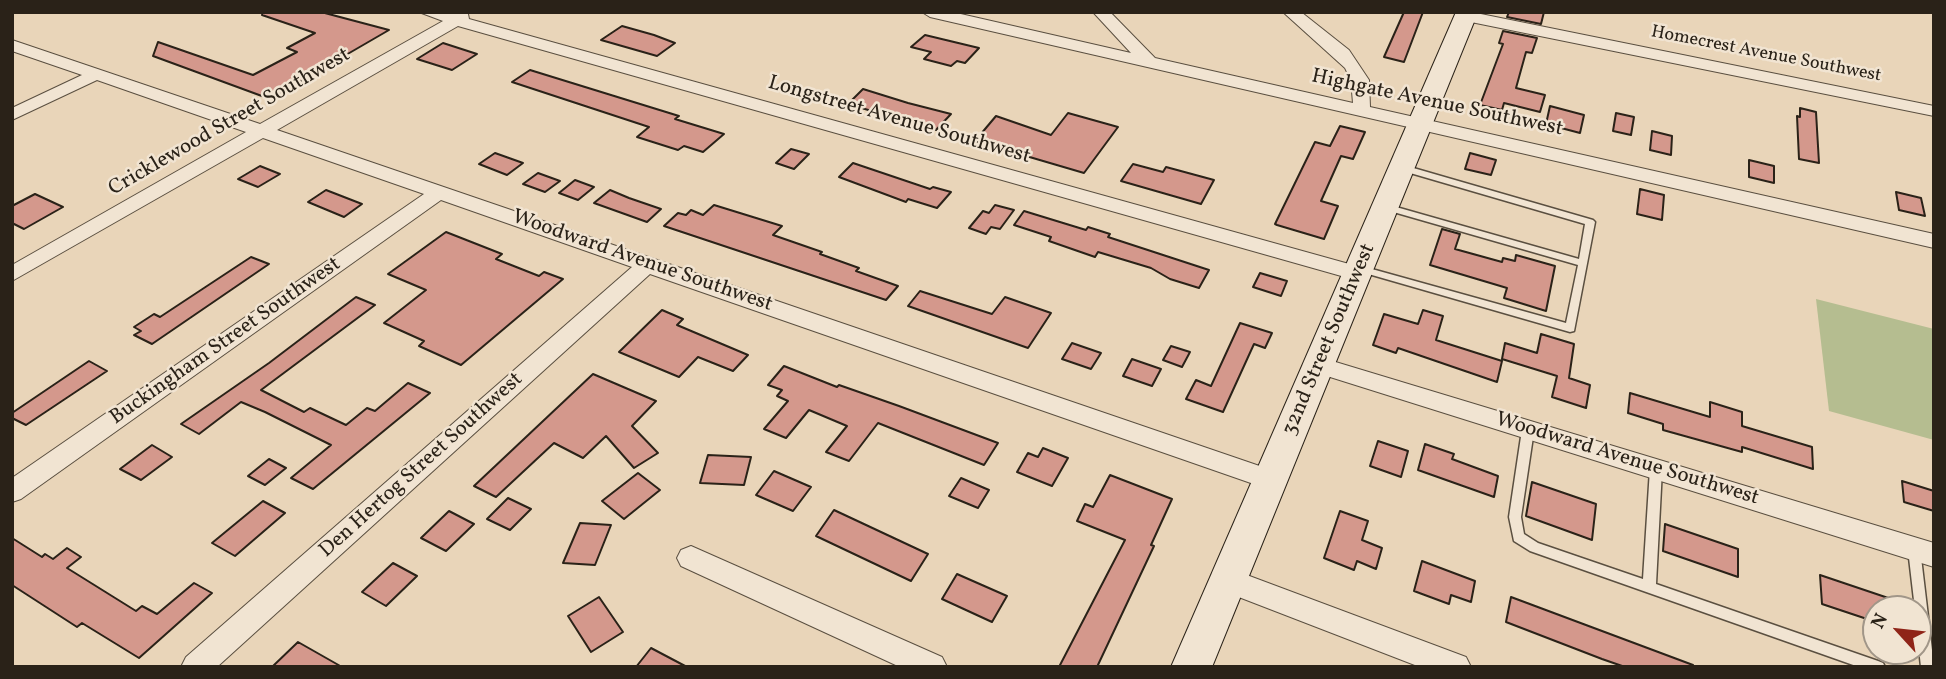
<!DOCTYPE html>
<style>
body{margin:0}
#map{position:relative;width:1946px;height:679px;overflow:hidden;background:#e9d5b9;font-family:Vollkorn,serif}
canvas{display:block}
.frame{position:absolute;inset:0;border:14px solid #2a2218;pointer-events:none}
.north{position:absolute;left:1862px;top:595px;width:70px;height:70px;box-sizing:border-box;background:#f1e4d2;border:2px solid #a19688;border-radius:50%;rotate:297deg;font-size:19px;font-weight:700;line-height:28px;text-align:center;color:#2a2218}
.north::after{content:'';display:block;margin:auto;width:24px;height:32px;background:#8f2418;clip-path:polygon(50% 0,100% 100%,50% 72%,0 100%)}
</style>
<div id="map">
<canvas width="1946" height="679"></canvas>
<div class="frame"></div>
<div class="north">N</div>
</div>
<script>
const c = document.querySelector('canvas').getContext('2d');
c.lineJoin = 'round';
function paint(path, color) { c.fillStyle = color; c.fill(path, 'evenodd'); }
function strokePath(path, color, width, dash) { c.strokeStyle = color; c.lineWidth = width; c.lineCap = dash ? 'butt' : 'round'; c.setLineDash(dash || []); c.stroke(path); }
function write(font, color, halo, rows, align = 'center') {
  c.font = font + ' Vollkorn,serif'; c.lineWidth = 5; c.setLineDash([]); c.textBaseline = 'middle'; c.strokeStyle = halo; c.fillStyle = color; for (const [text, x, y, turn = 0] of rows) {
    c.save(); c.translate(x, y); c.rotate((+turn || 0) * Math.PI / 180); c.textAlign = isNaN(turn) ? turn : align; if (halo) c.strokeText(text, 0, 0); c.fillText(text, 0, 0); c.restore();
  }
}
paint(new Path2D(`
 M1816,299L1934,329V440L1829,411Z`), '#b5bd90');
const building = new Path2D(`
 M263,12H321L389,30L270,99L153,56L158,42L253,75L297,52L287,48L315,33L262,15Z
 M1404,12H1423L1404,62L1384,57Z
 M1509,12H1544L1541,24L1507,17Z
 M622,26L654,35L675,43L657,56L601,40Z
 M1503,31L1537,38L1532,53L1526,52L1516,88L1545,95L1540,112L1504,103L1502,110L1480,105L1503,44L1499,43Z
 M925,35L979,48L965,63L957,61L951,66L924,59L931,52L911,47Z
 M443,43L477,54L452,70L417,59Z
 M530,70L679,116L675,119L724,134L703,152L684,146L678,150L637,137L649,127L512,82Z
 M863,89L908,103L951,114L936,130L848,104Z
 M1550,106L1584,115L1580,133L1546,124Z
 M1800,108L1816,112L1819,163L1799,159L1797,116L1800,117Z
 M1068,113L1118,127L1084,173L975,141L996,116L1051,135Z
 M1616,113L1634,117L1631,135L1613,131Z
 M1340,126L1365,132L1353,159L1341,156L1321,201L1338,206L1324,239L1277,225L1275,224L1315,142L1330,146Z
 M1652,131L1672,136L1671,155L1650,150Z
 M791,149L809,154L794,169L776,163Z
 M495,153L523,163L507,175L479,164Z
 M1470,153L1496,160L1491,175L1465,169Z
 M1749,160L1774,166V183L1749,177Z
 M853,163L930,189L933,187L951,192L937,208L908,199L906,202L839,177Z
 M1133,164L1163,172L1166,167L1214,180L1201,204L1121,181Z
 M260,166L280,174L258,187L238,179Z
 M538,173L560,181L545,192L523,184Z
 M575,180L594,187L578,200L559,193Z
 M1640,189L1664,195L1662,220L1637,214Z
 M326,190L362,204L344,217L308,202Z
 M610,190L629,198L661,209L647,222L594,203Z
 M1896,192L1921,198L1925,216L1899,210Z
 M35,194L63,207L24,229L12,223V206Z
 M714,205L782,226L773,235L822,252L820,254L859,268L856,271L898,286L886,300L664,226L678,213L686,215L691,210L703,215Z
 M995,205L1014,210L1000,229L991,227L986,234L969,228L983,211L989,213Z
 M1024,211L1086,230L1088,227L1110,234L1108,237L1209,270L1199,288L1170,279L1151,268L1098,252L1095,257L1049,241L1051,237L1014,225Z
 M1442,229L1460,234L1455,249L1502,262L1503,258L1515,261L1516,255L1555,266L1546,311L1504,298L1507,288L1430,265Z
 M446,232L502,254L496,259L539,276L544,272L563,279L461,365L419,346L424,341L384,323L426,290L388,274Z
 M251,257L269,264L152,344L134,335L141,331L134,327L154,314L160,317Z
 M1260,273L1287,281L1281,296L1253,287Z
 M920,291L992,314L1005,297L1051,313L1028,348L908,306Z
 M356,297L375,305L261,390L304,412L310,408L346,425L367,408L375,411L408,383L430,393L313,489L291,478L331,445L265,412L241,402L199,434L181,424L269,363Z
 M662,310L683,319L677,325L748,355L733,371L698,357L679,377L619,352Z
 M1423,310L1443,316L1436,340L1502,361L1497,382L1398,348L1396,353L1373,345L1384,314L1418,324Z
 M1240,323L1272,333L1265,348L1254,344L1223,412L1186,399L1196,380L1211,386Z
 M1541,334L1574,344L1569,378L1590,385L1586,408L1552,397L1557,376L1502,359L1505,343L1537,353Z
 M1072,343L1101,353L1091,369L1062,359Z
 M1171,346L1190,352L1182,367L1163,360Z
 M1132,359L1161,369L1152,386L1123,376Z
 M89,361L107,371L26,425L12,418V413Z
 M784,366L837,387L839,385L899,406L998,443L984,465L878,423L849,461L826,452L847,426L809,410L786,438L764,429L788,401L777,396L782,390L768,385Z
 M593,374L656,401L632,426L658,453L634,468L606,436L583,458L554,443L496,497L474,486Z
 M1630,393L1710,417V402L1742,412V426L1812,447L1813,469L1742,447V452L1663,430V424L1628,413Z
 M1378,441L1408,451L1401,477L1370,466Z
 M1425,444L1454,454L1452,459L1498,476L1494,497L1418,470Z
 M152,445L172,457L141,480L120,469Z
 M1043,448L1068,458L1052,486L1017,472L1028,453L1038,457Z
 M708,455L751,457L744,485L700,483Z
 M269,459L286,468L265,485L248,476Z
 M774,471L811,487L793,511L756,495Z
 M638,473L660,490L624,519L602,501Z
 M1110,475L1172,499L1151,545L1154,546L1097,667H1059L1125,540L1077,521L1085,504L1093,507Z
 M961,478L989,490L978,508L949,496Z
 M1902,481L1934,491V511L1904,502Z
 M1532,482L1596,504L1592,540L1526,516Z
 M508,498L531,509L510,530L487,519Z
 M263,501L285,513L235,556L212,543Z
 M834,510L928,554L911,581L816,536Z
 M449,511L474,524L446,551L421,538Z
 M1340,511L1368,521L1362,540L1382,548L1376,569L1357,561L1354,570L1324,558Z
 M580,523L611,525L595,565L563,563Z
 M1665,524L1738,549V577L1663,551Z
 M12,538L42,557L45,554L53,559L67,548L81,557L67,568L136,611L142,606L157,614L194,583L212,593L139,658L82,623L77,627L12,585Z
 M1422,561L1475,581L1471,602L1451,595L1449,604L1414,591Z
 M393,563L417,576L386,606L362,592Z
 M957,574L1007,596L992,622L942,599Z
 M1820,575L1912,606V609H1876V622L1822,604Z
 M599,597L623,632L591,652L568,616Z
 M1511,597L1693,665V667H1625L1602,659L1506,622Z
 M298,642L342,667H272Z
 M651,648L687,667H636Z`);
paint(building, '#d4988c');
strokePath(building, '#2a2218', 2);
const lane = new Path2D(`
 M1403,165L1593,220L1595,222L1574,331L1570,332L1358,271L1356,269L1358,267L1361,266L1566,323L1578,265L1383,209L1381,207L1386,204L1389,205L1579,259L1585,224L1400,170V166Z
 M1528,426L1532,427L1534,430L1521,517L1524,534L1538,543L1643,579L1650,469L1652,466L1656,464L1660,466L1662,469L1656,584L1878,661L1883,663L1885,667H1859L1530,551L1514,541L1509,517L1522,430L1524,427Z
 M1914,544L1918,545L1920,549L1934,667H1921L1918,639V609H1915L1908,549L1910,545Z`);
const street = new Path2D(`
 M419,12L468,14L469,19L1367,269L1370,274L1359,281L458,26L277,130L1280,473L1284,480L1280,487L1271,490L650,274L217,667H181L186,657L632,267L441,200L21,499L12,502V478L424,194L263,138L12,281V265L246,132L97,80L12,120V108L82,75L12,51V40L260,124L443,21Z
 M922,12H952L1131,53L1093,12H1110L1155,58L1353,103L1351,80L1345,68L1283,12H1301L1349,50L1369,80L1370,107L1934,234V248L930,17Z
 M1471,12L1934,106V116L1466,21L1458,16L1460,13Z
 M1319,357L1934,543V567L1311,371L1307,365L1311,359Z
 M691,546L942,657L947,667H900L681,566L677,558L681,550Z
 M1228,568L1466,657L1471,667H1420L1218,589L1214,580L1218,571Z`);
const secondary = new Path2D(`
 M1456,12H1478L1212,667H1171Z`);
strokePath(lane, '#5a4f40', 3);
strokePath(street, '#5a4f40', 2);
strokePath(secondary, '#2a2218', 2);
paint(lane, '#f1e4d2');
paint(street, '#f1e4d2');
paint(secondary, '#f1e4d2');
write('18px', '#2a2218', '#f1e4d2', [
 ["Homecrest Avenue Southwest",1766,55,11]
]);
write('21px', '#2a2218', '#f1e4d2', [
 ["Highgate Avenue Southwest",1437,104,12],
 ["Longstreet Avenue Southwest",899,121,16],
 ["Cricklewood Street Southwest",230,123,-30],
 ["Woodward Avenue Southwest",642,262,19],
 ["32nd Street Southwest",1330,340,-67],
 ["Buckingham Street Southwest",226,342,-35],
 ["Woodward Avenue Southwest",1627,460,17],
 ["Den Hertog Street Southwest",422,466,-42]
]);
</script>
